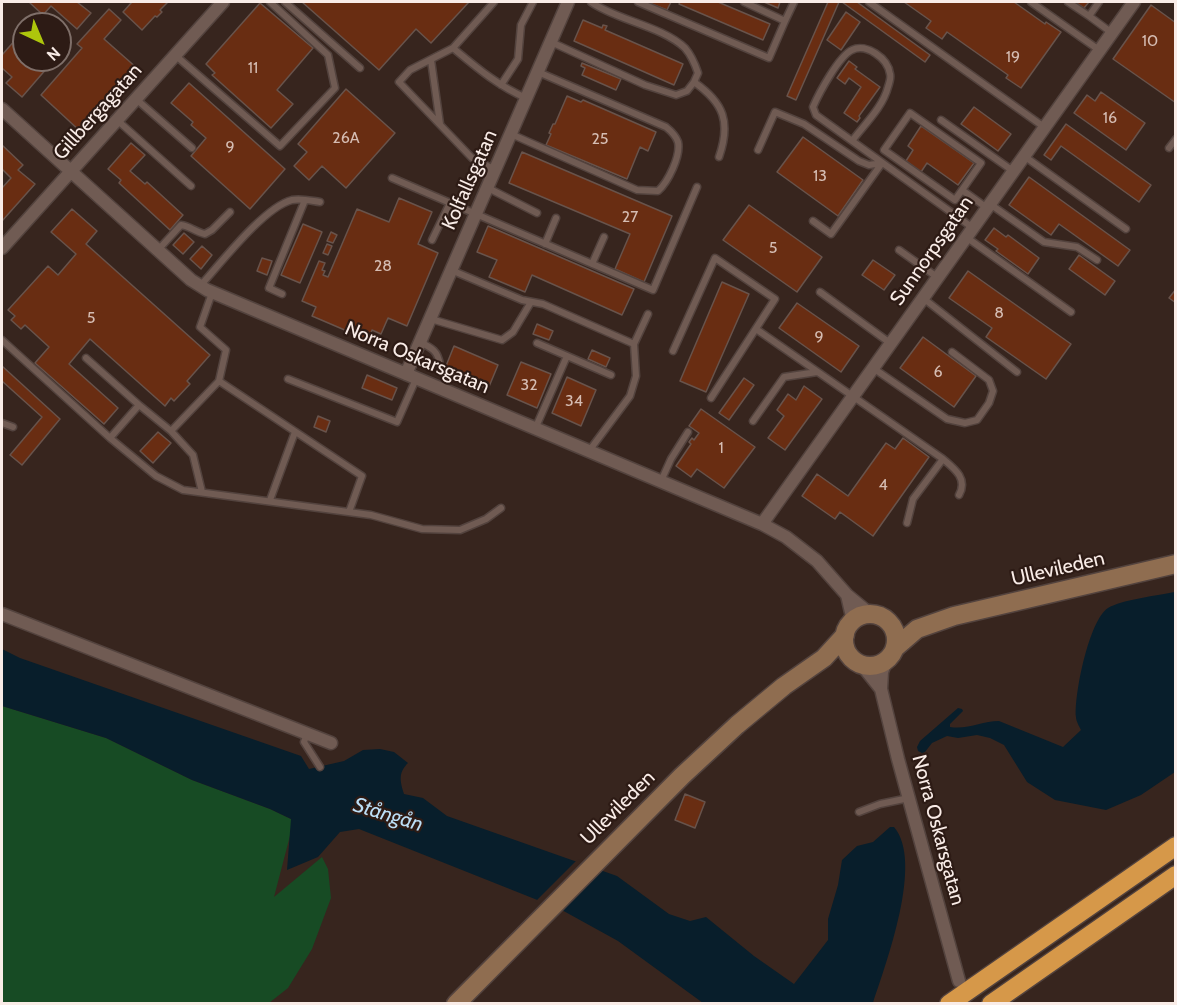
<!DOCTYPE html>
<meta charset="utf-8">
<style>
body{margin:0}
#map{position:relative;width:1177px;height:1005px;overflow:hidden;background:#37251e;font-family:Cabin,sans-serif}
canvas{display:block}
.frame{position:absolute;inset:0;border:3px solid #f9ece7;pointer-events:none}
.north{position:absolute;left:12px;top:12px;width:60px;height:60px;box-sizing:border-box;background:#2d1b15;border:2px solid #7f6f69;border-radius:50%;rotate:136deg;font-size:16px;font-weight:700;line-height:24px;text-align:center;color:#f9ece7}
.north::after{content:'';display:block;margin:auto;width:21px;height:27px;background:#aec60c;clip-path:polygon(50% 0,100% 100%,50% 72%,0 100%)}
</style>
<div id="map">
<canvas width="1177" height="1005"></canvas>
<div class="frame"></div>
<div class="north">N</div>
</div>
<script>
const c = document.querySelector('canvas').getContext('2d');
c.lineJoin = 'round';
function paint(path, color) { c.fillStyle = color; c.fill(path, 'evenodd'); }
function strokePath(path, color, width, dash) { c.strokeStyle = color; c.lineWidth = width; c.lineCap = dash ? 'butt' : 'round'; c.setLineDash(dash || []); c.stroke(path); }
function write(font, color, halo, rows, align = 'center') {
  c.font = font + ' Cabin,sans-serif'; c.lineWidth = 4.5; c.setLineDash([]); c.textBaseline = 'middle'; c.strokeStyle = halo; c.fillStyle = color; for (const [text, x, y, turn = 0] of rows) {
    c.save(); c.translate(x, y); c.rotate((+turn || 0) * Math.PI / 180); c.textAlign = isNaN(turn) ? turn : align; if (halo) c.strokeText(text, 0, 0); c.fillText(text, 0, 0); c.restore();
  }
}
paint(new Path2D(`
 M2,706L106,738L192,780L270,809L291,819V832L274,897L322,857L328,869L331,898L312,949L288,988L269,1003H2Z`), '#174b24');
paint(new Path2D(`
 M1175,592V772L1141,795L1106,810L1055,800L1027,782L1004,745L990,738L977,735L958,738L947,736L932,743L925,752L922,753L918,751L917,747L920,741L958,708L962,709L963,711L950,724V727C968,730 982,721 999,721L1063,747L1081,730C1079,726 1076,721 1076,717C1074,695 1089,620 1108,608C1121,600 1159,595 1175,592Z
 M2,649L20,658L301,756L309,769L344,761L363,750L380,749L394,752L408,763C398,773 400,781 404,794L423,798L447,816L617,876L669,914L690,921L706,917L754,956L794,984L828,940V919L838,885L842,860L857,846L873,842L890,827H894C924,862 886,963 873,1003H703L618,941L560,909L359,829L340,832L318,857L287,870L291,819L270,809L192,780L106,738L2,706Z`), '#081e2b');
paint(new Path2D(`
 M578,859L601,867L558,911L535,902Z`), '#37251e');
const building = new Path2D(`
 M29,2H77L91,13L77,29L51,6L43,15Z
 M132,2H168L160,10L162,12L157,17L155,16L142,30L123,12Z
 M302,2H469L431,43L416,29L379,70Z
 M646,2H671L667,10Z
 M680,2H718L770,24L763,40L679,4Z
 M764,2H780L778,8Z
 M828,2H839L796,100L787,96Z
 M842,2H857L930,55L925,62Z
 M904,2H1014L1045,24L1046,22L1061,32L1021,88L1006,78L1008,75L947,32L942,39L926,28L931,21Z
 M1075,2H1089L1084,8Z
 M260,3L313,48L277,90L293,104L271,128L212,75L215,73L206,64Z
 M1151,5L1176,23V103L1113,59Z
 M109,9L121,20L104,39L138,69L81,132L41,95L82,48L77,44Z
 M846,12L860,22L841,50L827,40Z
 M37,15L48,24H29Z
 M583,20L602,28L603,25L607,26L605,30L683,64L674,85L574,41Z
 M24,30V60H54L22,97L6,83L12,77L2,68V55Z
 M60,35L69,43L60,54Z
 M849,61L857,67L855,69L880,87L859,116L860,118L857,122L844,113L861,87L849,78L845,84L837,78Z
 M582,63L621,79L616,90L582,75L585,68L581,66Z
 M189,83L285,169L250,209L191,156L206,138L191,125L193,122L171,103Z
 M346,89L395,133L346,188L322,166L309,180L294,166L307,152L298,144Z
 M1101,92L1145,123L1126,150L1074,113L1087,95L1095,101Z
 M567,96L581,102L583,100L656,132L648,151L640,147L627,179L546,145L551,134L549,133L553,124H555Z
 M974,107L1011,134L998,151L961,124Z
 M1066,124L1151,185L1139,202L1061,146L1051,160L1044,155Z
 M921,126L974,163L958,185L927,163L921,172L906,161L913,150L908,146Z
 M803,137L863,180L838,216L777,172Z
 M131,143L145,155L130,171L145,184L147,182L183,215L170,230L119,183L121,180L108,169Z
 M2,145L23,165L18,170L35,184L2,221V188L11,178L2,169Z
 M522,152L672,216L644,282L615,269L630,234L509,183Z
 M1029,177L1130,250L1118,266L1059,224L1051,235L1009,205Z
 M399,198L432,212L418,244L438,253L407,326L388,318L381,334L372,330L368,340L312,316L316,307L302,301L319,261L325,263L322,270L325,271L323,275L328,277L357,209L389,222Z
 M749,205L822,257L797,292L723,240Z
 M72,209L97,231L86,244L210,355L187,381L190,384L174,401L171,398L165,406L90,339L69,364L118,408L104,424L35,363L49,347L25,325L21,329L11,320L15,316L8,310L48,266L58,275L76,254L51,232Z
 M303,224L322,232L300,283L281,275Z
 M488,226L634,289L622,315L532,275L525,292L489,277L497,260L477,252Z
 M994,228L1006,237L1008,235L1039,258L1028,274L996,251L998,249L985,240Z
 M331,232L337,235L333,243L327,241Z
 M184,233L194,242L183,254L173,245Z
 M327,244L332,246L328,255L323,253Z
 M202,246L212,255L201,269L190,259Z
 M1079,255L1115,281L1105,295L1069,269Z
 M262,258L272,261L267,275L257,271Z
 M873,260L895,275L884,290L862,275Z
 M968,271L1071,344L1046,379L986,337L992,328L949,298Z
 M722,282L749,294L706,392L680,381Z
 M1176,289V303L1169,298Z
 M797,303L859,346L841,372L779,328Z
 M537,324L553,331L549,340L533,334Z
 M923,337L976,376L954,407L900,368Z
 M454,346L498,365L488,389L444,371Z
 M592,350L610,358L606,367L588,359Z
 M521,362L551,374L537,408L507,395Z
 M2,366L60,419L22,465L10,455L42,417L2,381Z
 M367,375L397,388L392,400L362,388Z
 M567,377L596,390L581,426L552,413Z
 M744,378L754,385L729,420L719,413Z
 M804,386L822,399L785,450L768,438L784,416L777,410L788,394L796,400Z
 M701,409L755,447L724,488L697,469L691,477L676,466L691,444L689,442L692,438L694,440L699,433L689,426Z
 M318,416L330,421L326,432L314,427Z
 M158,432L171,443L153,463L140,451Z
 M903,438L929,457L873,536L840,512L835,519L802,496L817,474L848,496L886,443L895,449Z
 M685,794L705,802L695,828L675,820Z`);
paint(building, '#692d12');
strokePath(building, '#68534b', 1.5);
const lane = new Path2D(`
 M285,2L360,68
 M494,2L453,48C476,67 498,86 526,98
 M638,2L769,58L785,21L744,2
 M869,2L1044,127
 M1031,2L1099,50
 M1068,2L1089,16
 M1099,2L1089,16L1112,33
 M785,21L794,2
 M551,42L645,85L676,95L687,91L694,82L698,73C695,64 691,55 685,48C662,26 616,20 591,2
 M453,48L410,70L399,82L472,158L495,170
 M175,55L280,146L335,88L328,55L270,2
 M431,60L440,124
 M694,82C724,103 731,122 719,157
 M501,85L518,59L521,25L533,2
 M136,99L192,148
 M910,113L981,163L955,200L884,150Z
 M117,120L191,186
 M941,120L1013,171
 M511,134L637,190L658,191C668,182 681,156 678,142C676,136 671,131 666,127L538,72
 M852,141C864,125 883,107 888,87C889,84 891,77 890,74C888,58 866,43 852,50C839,56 819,93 813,107L816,115L973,228
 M1169,148L1176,139
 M758,150L775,112L804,124L859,161L869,165L882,163
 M1024,156L1126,229
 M392,178L653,290L697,187
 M488,188L537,213
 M962,190L987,208
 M990,204L1044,242L1077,247L1097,260
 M813,221L831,234L882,163
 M966,237L1071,312
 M432,240L450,203
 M545,244L556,218
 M158,250L181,225C190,226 195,232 205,234L212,230L230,212
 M899,250L937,277
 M592,264L604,237
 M451,270L522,300L543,304L634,344
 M201,285C221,263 264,207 292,200C301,198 312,201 320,202
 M820,292L890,343
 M212,293L200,327L226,350L219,381
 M282,294L269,288L305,200
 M923,298L1017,372
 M431,319L502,340L513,332L531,302
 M756,329L943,459L913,499L907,523
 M2,340L110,438L139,405L86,358
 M420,342C432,348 438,351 440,365
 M537,343L611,375
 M673,351L715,258L775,299L711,398
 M873,368L947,419L965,423L977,420L989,403L993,391L989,380L952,352
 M288,379L397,422L416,379
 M139,405L171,431L219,381L362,476L349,512
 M753,421L784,377L817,372
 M2,423L13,427
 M535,429L567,356
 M171,431L193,455L202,492
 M110,438L156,476L183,490L371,515L422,529L460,530L486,519L501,508
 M589,451L630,396L636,376L634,344L648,314
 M943,459C955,469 968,479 959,495
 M661,481L671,459L688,432
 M270,500L295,432
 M307,734L304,742L320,767
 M859,812L880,804L909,798`);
const street = new Path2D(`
 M2,109L191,280L207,290L762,524L786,537L817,561L847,595L870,614
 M2,248L223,2
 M406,374L568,2
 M762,524L1134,2
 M847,595L853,621
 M2,614L331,743
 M886,661L882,672L881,689L898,759L959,981
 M861,664L881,689`);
const secondary = new Path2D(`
 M844 640a26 26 0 1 1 52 0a26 26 0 1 1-52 0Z
 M895,648L917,629L954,616L1176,564
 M456,1004L682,776L737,725L784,686L824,658L845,635`);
const highway = new Path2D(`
 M949,1004L1176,846
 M991,1004L1176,875`);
strokePath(lane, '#53433e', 9);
strokePath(street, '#53433e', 15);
strokePath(secondary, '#53433e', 21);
strokePath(highway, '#53433e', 21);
strokePath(lane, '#705b53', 6);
strokePath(street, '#705b53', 12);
strokePath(secondary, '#8f6d50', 18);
strokePath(highway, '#d69849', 18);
write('16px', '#d5bcb2', null, [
 ["10",1150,41],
 ["19",1013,57],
 ["11",253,68],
 ["16",1110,118],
 ["26A",346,138],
 ["25",600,139],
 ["9",230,147],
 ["13",820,176],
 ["27",630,217],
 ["5",773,248],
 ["28",383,266],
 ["8",999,313],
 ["5",91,318],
 ["9",819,337],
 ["6",938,372],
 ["32",529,385],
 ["34",574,401],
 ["1",721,448],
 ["4",883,485]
]);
write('20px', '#f9ece7', '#2d1b15', [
 ["Gillbergagatan",98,112,-48],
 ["Kolfallsgatan",470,180,-66],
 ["Sunnorpsgatan",932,251,-55],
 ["Norra Oskarsgatan",417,358,23],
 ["Ullevileden",1058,569,-13],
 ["Ullevileden",618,808,-45],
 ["Norra Oskarsgatan",938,830,75]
]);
write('italic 21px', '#bcdff7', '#2d1b15', [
 ["Stångån",388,815,17]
]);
</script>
